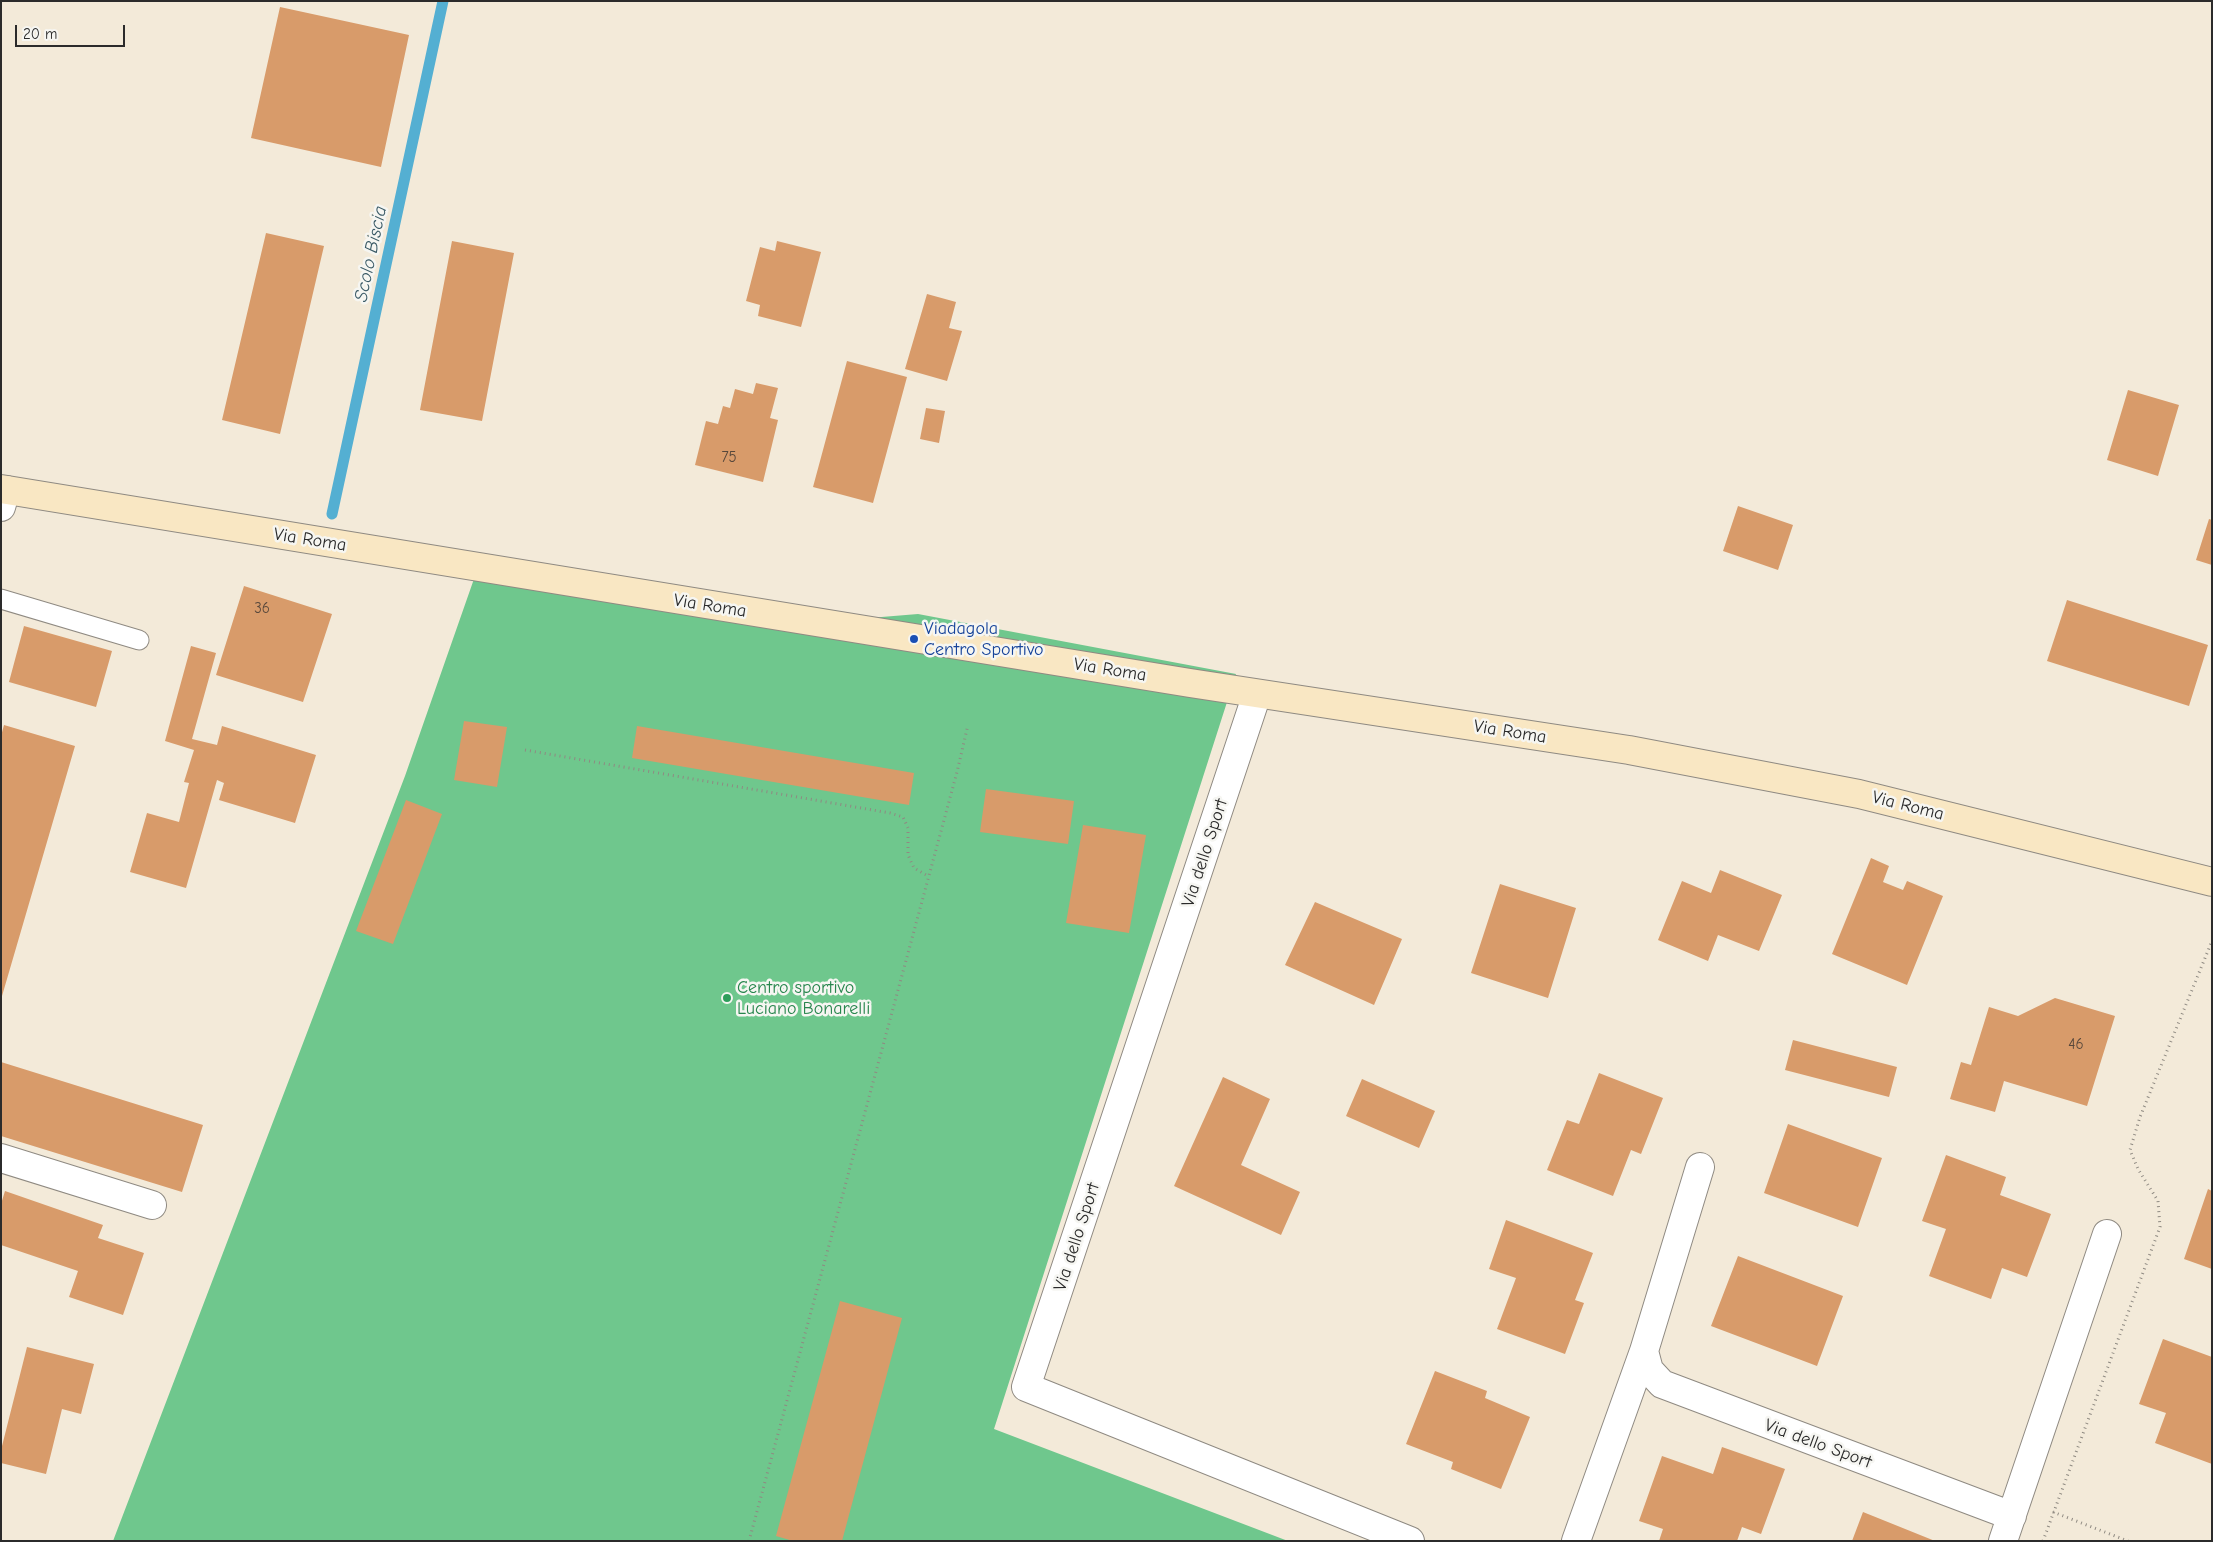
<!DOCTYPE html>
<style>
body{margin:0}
#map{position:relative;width:2213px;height:1542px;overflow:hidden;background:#f3ead9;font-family:"Comic Neue",sans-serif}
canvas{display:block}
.frame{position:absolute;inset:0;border:2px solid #2b2b2b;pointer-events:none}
.scale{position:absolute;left:15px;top:25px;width:110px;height:22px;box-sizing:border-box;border:2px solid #2b2b2b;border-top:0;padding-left:6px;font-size:15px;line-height:18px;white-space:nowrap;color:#2b2b2b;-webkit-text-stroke:4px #f6f6f2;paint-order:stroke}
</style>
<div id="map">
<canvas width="2213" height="1542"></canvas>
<div class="frame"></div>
<div class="scale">20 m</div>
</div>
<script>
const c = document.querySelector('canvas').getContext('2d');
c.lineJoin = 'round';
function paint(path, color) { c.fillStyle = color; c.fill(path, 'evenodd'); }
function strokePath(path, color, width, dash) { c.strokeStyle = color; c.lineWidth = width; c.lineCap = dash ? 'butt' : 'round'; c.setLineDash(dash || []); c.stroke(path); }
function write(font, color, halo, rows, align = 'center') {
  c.font = font + ' "Comic Neue",sans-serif'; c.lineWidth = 5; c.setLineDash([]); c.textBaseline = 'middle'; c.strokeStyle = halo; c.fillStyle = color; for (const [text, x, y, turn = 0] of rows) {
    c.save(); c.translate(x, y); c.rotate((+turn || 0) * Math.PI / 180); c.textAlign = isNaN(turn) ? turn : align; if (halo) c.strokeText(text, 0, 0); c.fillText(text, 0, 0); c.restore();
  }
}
paint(new Path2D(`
 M475,576L845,620L918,614L1236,674L994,1429L1288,1541H113L405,776Z`), '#6fc78d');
strokePath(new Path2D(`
 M332,514L443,1`), '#54afd2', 11);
paint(new Path2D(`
 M280,7L409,35L381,167L251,138Z
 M266,233L324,246L280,434L222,420Z
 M452,241L514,253L482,421L420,410Z
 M777,241L821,252L801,327L758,316L760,305L746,301L760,247L775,251Z
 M927,294L956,302L949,328L962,331L947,381L905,369Z
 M847,361L907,377L873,503L813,487Z
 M756,383L778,388L770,418L778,420L763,482L695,465L706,421L718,424L723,406L730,408L735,389L753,394Z
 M2128,390L2179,405L2158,476L2107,460Z
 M926,408L945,411L939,443L920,439Z
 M1738,506L1793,525L1778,570L1723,551Z
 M2209,519L2212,520V565L2196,560Z
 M244,586L332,614L303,702L216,675Z
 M2067,600L2208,645L2189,706L2047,661Z
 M24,626L112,651L96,707L9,682Z
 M191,646L216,653L192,739L217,745L222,726L316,755L295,823L219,800L224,783L217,780L186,888L130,872L147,813L179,822L189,783L184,782L194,750L165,741Z
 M464,721L507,727L497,787L454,780Z
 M4,725L75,746L2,996L1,736Z
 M637,726L914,773L909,805L632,758Z
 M986,789L1074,801L1068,844L980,832Z
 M406,800L442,814L393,944L356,931Z
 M1083,825L1146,835L1129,933L1066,923Z
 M1871,858L1889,866L1883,882L1903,890L1907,881L1943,896L1907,985L1832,954Z
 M1720,870L1782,895L1759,951L1718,935L1708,961L1658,940L1682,881L1711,893Z
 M1500,884L1576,908L1548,998L1471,973Z
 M1315,902L1402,939L1374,1005L1285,965Z
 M2055,998L2115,1016L2087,1106L2004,1081L1995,1112L1950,1099L1961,1062L1971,1065L1989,1007L2018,1016Z
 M1793,1040L1897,1067L1889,1097L1785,1070Z
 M1,1062L203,1125L182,1192L1,1136Z
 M1599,1073L1663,1098L1641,1154L1631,1150L1613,1196L1547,1170L1567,1120L1579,1124Z
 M1223,1077L1270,1099L1241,1165L1300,1192L1281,1235L1174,1186Z
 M1362,1079L1435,1111L1419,1148L1346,1116Z
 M1788,1124L1882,1158L1858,1227L1764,1193Z
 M1946,1155L2006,1177L2000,1195L2051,1214L2027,1277L2002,1268L1991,1299L1929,1276L1946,1229L1922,1221Z
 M2208,1189L2212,1191V1269L2184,1259Z
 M5,1191L103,1225L98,1238L144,1253L123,1315L69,1297L78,1271L1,1245V1204Z
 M1506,1220L1593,1253L1575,1300L1584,1303L1565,1354L1497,1329L1516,1278L1489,1269Z
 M1738,1256L1843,1296L1817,1366L1711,1326Z
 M840,1301L902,1318L842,1541H793L776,1536Z
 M2163,1339L2212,1357V1464L2155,1443L2166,1413L2139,1404Z
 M27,1347L94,1364L81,1414L62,1409L46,1474L1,1463V1450Z
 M1435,1371L1487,1391L1485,1398L1530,1417L1501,1489L1451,1469L1453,1462L1406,1444Z
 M1722,1447L1785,1469L1761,1534L1742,1527L1737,1541H1659L1663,1529L1639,1521L1662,1456L1713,1474Z
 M1863,1512L1935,1541H1852Z`), '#d89b6a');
const lane = new Path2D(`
 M1,599L139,640`);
const street = new Path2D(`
 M1,507L6,490
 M1257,694L1026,1387L1410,1541
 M1,1158L152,1205
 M1700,1167L1644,1351L1649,1370L1662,1384L2012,1516
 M1576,1541L1644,1351
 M2003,1541L2107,1234`);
const secondary = new Path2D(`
 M1,489L1190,683L1629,750L1859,794L2212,882`);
strokePath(lane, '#8f8a82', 21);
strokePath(street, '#8f8a82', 30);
strokePath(secondary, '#8f8a82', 30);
strokePath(new Path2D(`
 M525,750L890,813L903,817L908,828V855L914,868L928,876
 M2053,1512L2128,1541
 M749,1541L957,772L968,725
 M2043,1541L2160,1227L2158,1201L2138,1169L2130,1150L2140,1117L2212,941`), '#8f8a82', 3, [1, 4]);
strokePath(lane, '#fff', 19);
strokePath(street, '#fff', 28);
strokePath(secondary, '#f9e7c3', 28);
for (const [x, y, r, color] of [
 [914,639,5,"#1a4fb4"],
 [727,998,5,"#2e9e5b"]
]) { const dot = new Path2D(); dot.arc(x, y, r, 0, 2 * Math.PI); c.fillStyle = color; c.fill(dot); strokePath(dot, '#f6f6f2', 2); }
write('15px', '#56473b', null, [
 ["75",729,458],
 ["36",262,609],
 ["46",2076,1045]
]);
write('18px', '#2b2b2b', '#f6f6f2', [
 ["Via Roma",310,540,9],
 ["Via Roma",710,606,9],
 ["Via Roma",1110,670,9],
 ["Via Roma",1510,732,9],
 ["Via Roma",1908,806,14],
 ["Via dello Sport",1205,853,-72],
 ["Via dello Sport",1077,1237,-72],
 ["Via dello Sport",1818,1444,20]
]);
write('18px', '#164399', '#f6f6f2', [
 ["Viadagola",924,629],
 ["Centro Sportivo",924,650]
], 'left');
write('18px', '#27864d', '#f6f6f2', [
 ["Centro sportivo",737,988],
 ["Luciano Bonarelli",737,1009]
], 'left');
write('italic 19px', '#395965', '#f6f6f2', [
 ["Scolo Biscia",371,254,-78]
]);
</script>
